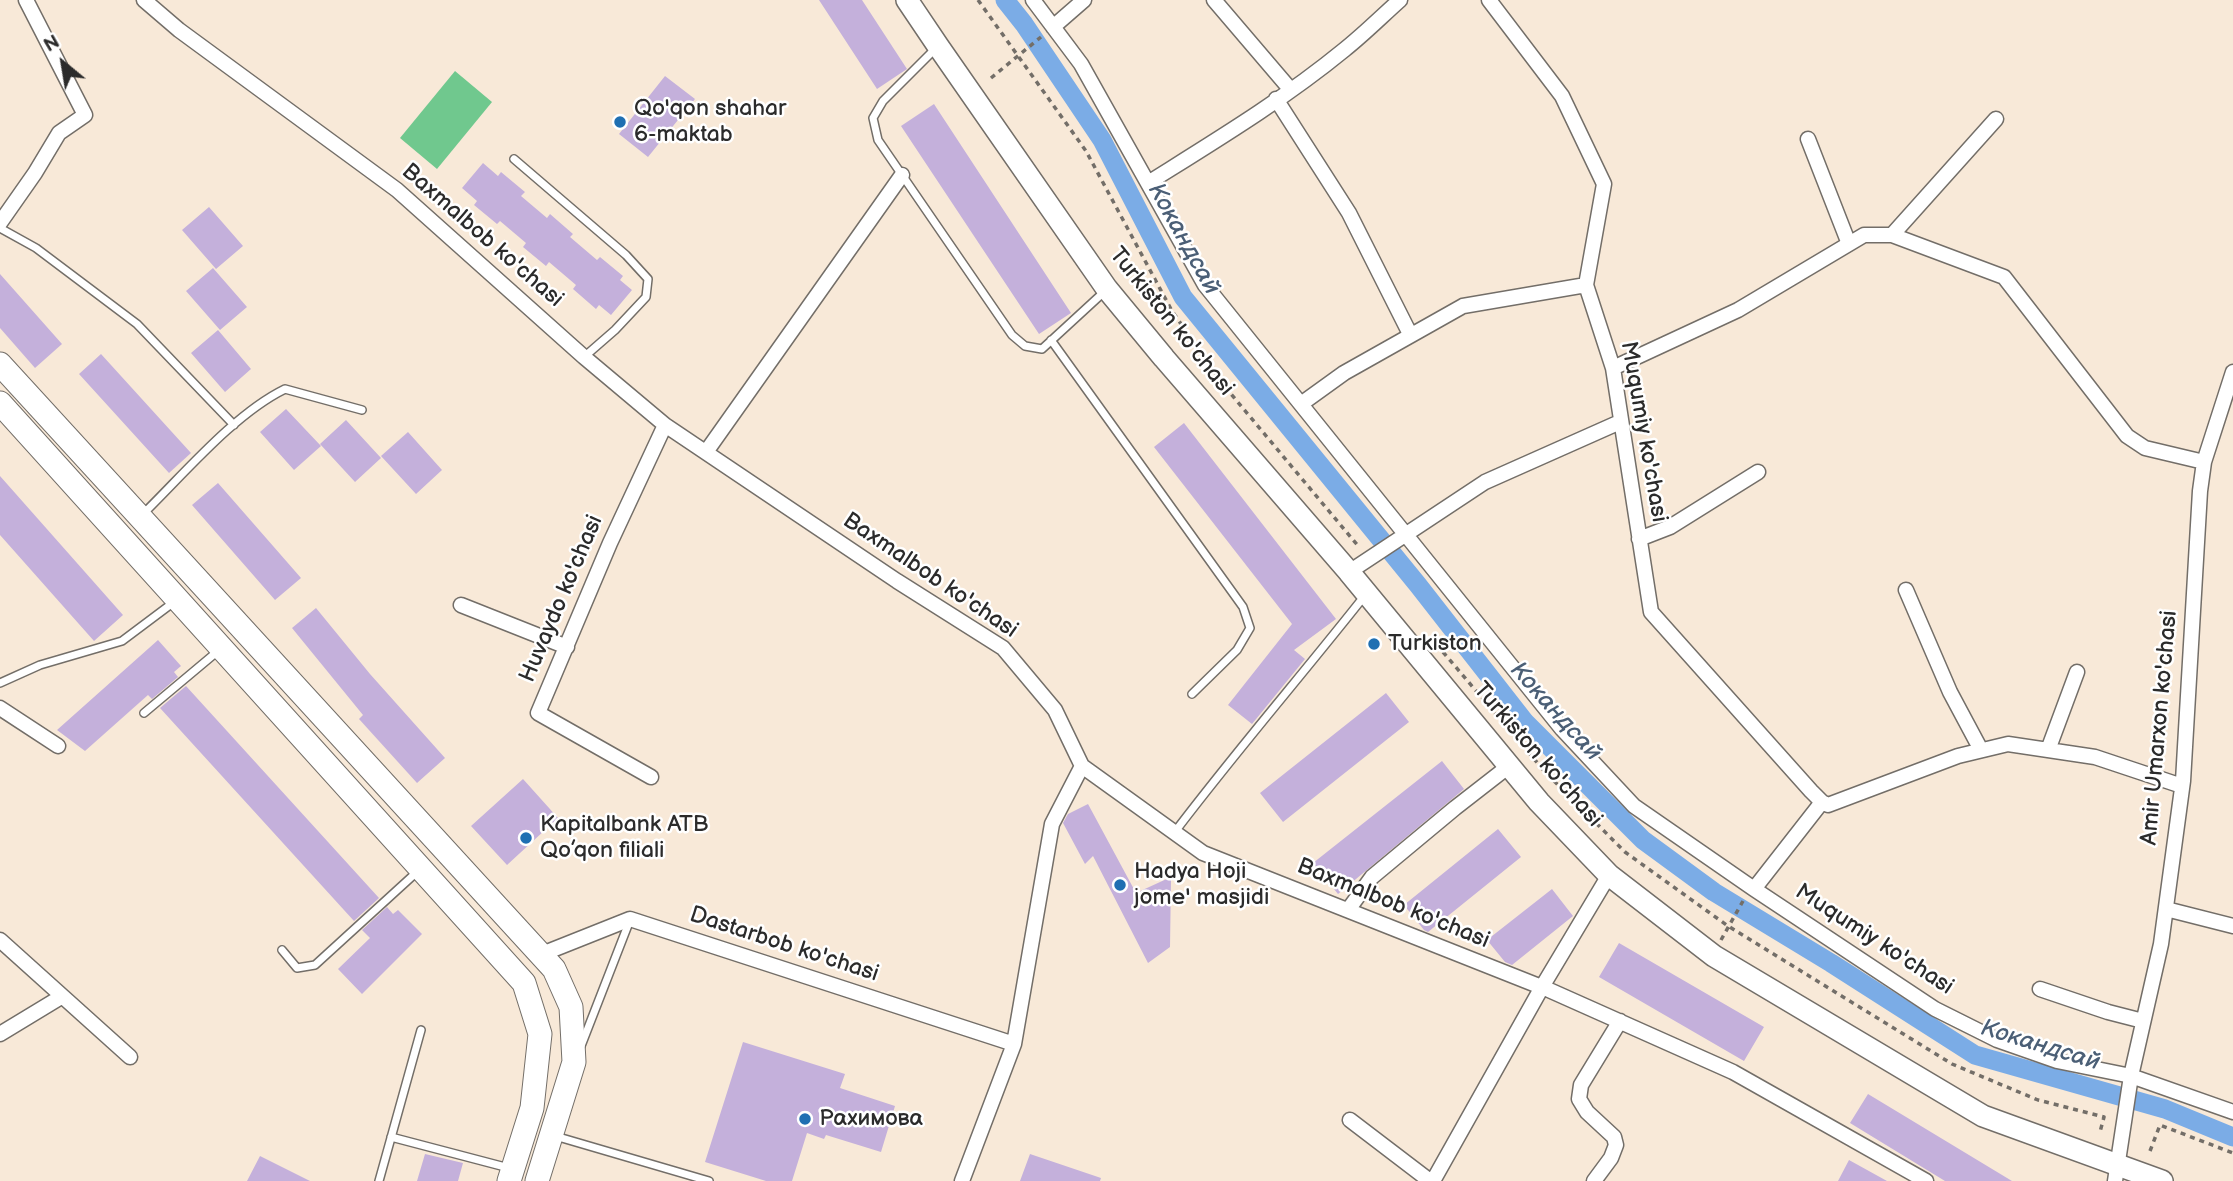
<!DOCTYPE html>
<meta charset="utf-8">
<style>
body{margin:0}
#map{position:relative;width:2233px;height:1181px;overflow:hidden;background:#f8e9d8;font-family:"Balsamiq Sans",sans-serif}
canvas{display:block}
.north{position:absolute;left:28px;top:28px;width:70px;height:70px;-webkit-text-stroke:5px #fff;paint-order:stroke;rotate:330deg;font-size:19px;font-weight:700;line-height:28px;text-align:center;color:#2b2b2b}
.north::after{content:'';display:block;margin:auto;width:24px;height:32px;background:#2b2b2b;clip-path:polygon(50% 0,100% 100%,50% 72%,0 100%)}
</style>
<div id="map">
<canvas width="2233" height="1181"></canvas>
<div class="north">N</div>
</div>
<script>
const c = document.querySelector('canvas').getContext('2d');
c.lineJoin = 'round';
function paint(path, color) { c.fillStyle = color; c.fill(path, 'evenodd'); }
function strokePath(path, color, width, dash) { c.strokeStyle = color; c.lineWidth = width; c.lineCap = dash ? 'butt' : 'round'; c.setLineDash(dash || []); c.stroke(path); }
function write(font, color, halo, rows, align = 'center') {
  c.font = font + ' "Balsamiq Sans",sans-serif'; c.lineWidth = 5; c.setLineDash([]); c.textBaseline = 'middle'; c.strokeStyle = halo; c.fillStyle = color; for (const [text, x, y, turn = 0] of rows) {
    c.save(); c.translate(x, y); c.rotate((+turn || 0) * Math.PI / 180); c.textAlign = isNaN(turn) ? turn : align; if (halo) c.strokeText(text, 0, 0); c.fillText(text, 0, 0); c.restore();
  }
}
paint(new Path2D(`
 M455,71L492,102L437,169L400,138Z`), '#70c88e');
strokePath(new Path2D(`
 M1005,0L1024,24L1102,140L1183,297L1418,585L1525,722L1643,840L1714,892L1831,963L1975,1055L2165,1109L2233,1137`), '#7bace6', 19);
paint(new Path2D(`
 M819,0H862L907,69L877,89Z
 M665,76L695,99L648,157L619,134Z
 M934,104L1071,313L1039,334L901,126Z
 M483,163L498,176L501,172L525,192L521,196L547,218L550,214L573,234L570,237L597,260L600,257L623,276L620,280L632,290L611,315L599,305L596,309L573,289L576,285L549,262L546,266L523,247L526,243L500,221L497,224L474,205L477,201L462,188Z
 M209,207L243,246L216,269L182,230Z
 M213,268L247,307L220,330L186,291Z
 M0,274L62,344L35,368L0,328Z
 M218,330L251,369L225,392L191,353Z
 M101,354L191,453L169,473L79,374Z
 M286,409L321,446L294,470L260,432Z
 M346,420L381,458L355,482L320,444Z
 M1184,423L1336,619L1294,650L1305,659L1252,724L1228,705L1292,624L1154,447Z
 M408,432L442,470L416,494L381,456Z
 M0,476L123,615L94,641L0,535Z
 M218,483L301,578L275,600L192,505Z
 M316,608L370,674L445,758L417,783L359,719L363,715L292,628Z
 M158,640L181,666L174,672L178,677L152,699L148,695L85,751L57,730Z
 M186,686L379,898L354,921L160,708Z
 M1386,693L1409,722L1283,822L1260,793Z
 M1442,761L1464,789L1338,894L1313,863Z
 M523,779L558,818L507,865L471,826Z
 M1088,804L1136,893L1171,877L1170,947L1148,963L1093,856L1085,864L1063,823L1068,814Z
 M1498,829L1521,857L1428,932L1424,930L1404,905Z
 M1552,889L1573,916L1512,965L1505,962L1487,940Z
 M387,907L393,914L398,910L422,934L362,994L338,969L370,938L362,930Z
 M1619,943L1764,1027L1744,1061L1599,977Z
 M743,1042L845,1074L840,1088L895,1106L881,1152L826,1135L824,1139L807,1133L792,1181H766L705,1162Z
 M1868,1094L2012,1181H1945L1850,1123Z
 M425,1154L463,1163L458,1181H417Z
 M1030,1154L1101,1178L1100,1181H1020Z
 M260,1156L310,1181H247Z
 M1849,1160L1887,1181H1838Z`), '#c4b0db');
const service = new Path2D(`
 M937,47L883,101L873,118L878,140L1012,335L1025,346L1042,349L1104,292
 M514,159L626,255L648,279L646,297L615,330L584,357
 M0,228L36,248L137,324L234,425
 M1051,340L1243,607L1250,628L1237,650L1192,694
 M143,514C184,474 234,414 285,389L362,410
 M0,683L40,665L122,641L174,602
 M144,713L218,651
 M1174,833C1236,751 1303,674 1366,594
 M282,950L297,968L315,965L418,871
 M581,1046L630,920
 M555,1136L709,1181
 M391,1137L509,1168
 M379,1181L421,1030`);
const minor = new Path2D(`
 M144,0L179,30L397,190L584,357L665,425L897,581L1003,648L1055,710L1082,766L1203,853L1549,990L1733,1072L1926,1181
 M1033,0L1081,64L1205,285L1562,729L1634,806L1754,889L1935,1009L1997,1040L2057,1061L2131,1076L2233,1112
 M1214,0L1290,89
 M1489,0L1562,96L1604,184L1586,285L1613,368L1651,612L1811,791L1822,802L1828,805L1958,756L2008,744L2095,757L2182,786
 M1053,27L1084,0
 M1276,99L1349,213L1410,334
 M1808,139L1849,244
 M1148,183C1215,141 1283,100 1344,50C1363,35 1381,17 1400,0
 M0,223L35,173L59,133L85,115L26,0
 M1892,235L1996,119
 M1613,368L1738,310L1864,235H1892L2004,277L2127,436L2145,448L2204,462
 M1301,404L1344,373L1463,306L1586,285
 M706,452L902,175
 M1639,539L1670,527L1758,472
 M1349,572L1485,482L1620,422
 M1906,590L1950,692L1981,750
 M461,605L567,647
 M0,708L58,746
 M2048,750L2077,672
 M651,777L538,713L610,543L665,425
 M1754,889L1822,802
 M2166,909L2233,926
 M1348,910L1372,877L1455,808L1509,766
 M0,940L130,1057
 M542,954L630,919L1014,1044
 M2040,989L2108,1012L2143,1021
 M0,1034L61,997
 M1350,1120L1430,1181
 M962,1181L1014,1044L1052,824L1082,766
 M1433,1181L1542,987L1609,875
 M1594,1181L1611,1158L1616,1145L1614,1137L1587,1112L1579,1099L1581,1085L1620,1021
 M2115,1181L2131,1076L2161,944L2183,781L2200,491L2204,462L2233,372`);
const secondary = new Path2D(`
 M907,0L938,46L1107,289L1164,358L1349,572L1539,802L1609,875L1714,956L1983,1116L2162,1181`);
const primary = new Path2D(`
 M0,364L554,969L571,1007L574,1062L537,1181
 M0,403L524,983L540,1034L532,1108L509,1181`);
strokePath(service, '#736e68', 10);
strokePath(minor, '#736e68', 17);
strokePath(secondary, '#736e68', 24);
strokePath(primary, '#736e68', 25);
strokePath(new Path2D(`
 M978,0L1086,151L1172,311L1226,388L1359,547
 M991,78L1041,37
 M1443,652L1546,773L1625,852L1728,926L1952,1064L2038,1100L2104,1117L2100,1132
 M1721,940L1743,901
 M2150,1151L2160,1125L2233,1153`), '#736e68', 3.5, [5, 5]);
strokePath(service, '#fff', 7);
strokePath(minor, '#fff', 14);
strokePath(secondary, '#fff', 21);
strokePath(primary, '#fff', 23);
for (const [x, y, r, color] of [
 [620,122,7,"#1f6fb2"],
 [1374,644,7,"#1f6fb2"],
 [526,838,7,"#1f6fb2"],
 [1120,885,7,"#1f6fb2"],
 [805,1119,7,"#1f6fb2"]
]) { const dot = new Path2D(); dot.arc(x, y, r, 0, 2 * Math.PI); c.fillStyle = color; c.fill(dot); strokePath(dot, '#fff', 2.5); }
write('23px', '#2b2b2b', '#fff', [
 ["Qo'qon shahar",634,109],
 ["6-maktab",634,135],
 ["Turkiston",1388,644],
 ["Kapitalbank ATB",540,825],
 ["Qo’qon filiali",540,851],
 ["Hadya Hoji",1134,872],
 ["jome' masjidi",1134,898],
 ["Рахимова",819,1119]
], 'left');
write('23px', '#2b2b2b', '#fff', [
 ["Baxmalbob ko'chasi",482,236,41],
 ["Turkiston ko'chasi",1171,322,51],
 ["Muqumiy ko'chasi",1643,432,80],
 ["Baxmalbob ko'chasi",930,576,34],
 ["Huvaydo ko'chasi",562,599,-67],
 ["Amir Umarxon ko'chasi",2160,728,-85],
 ["Turkiston ko'chasi",1537,755,49],
 ["Baxmalbob ko'chasi",1393,904,22],
 ["Muqumiy ko'chasi",1874,940,33],
 ["Dastarbob ko'chasi",784,945,18]
]);
write('italic 24px', '#4b5f76', '#fff', [
 ["Кокандсай",1183,239,61],
 ["Кокандсай",1555,712,48],
 ["Кокандсай",2040,1046,17]
]);
</script>
